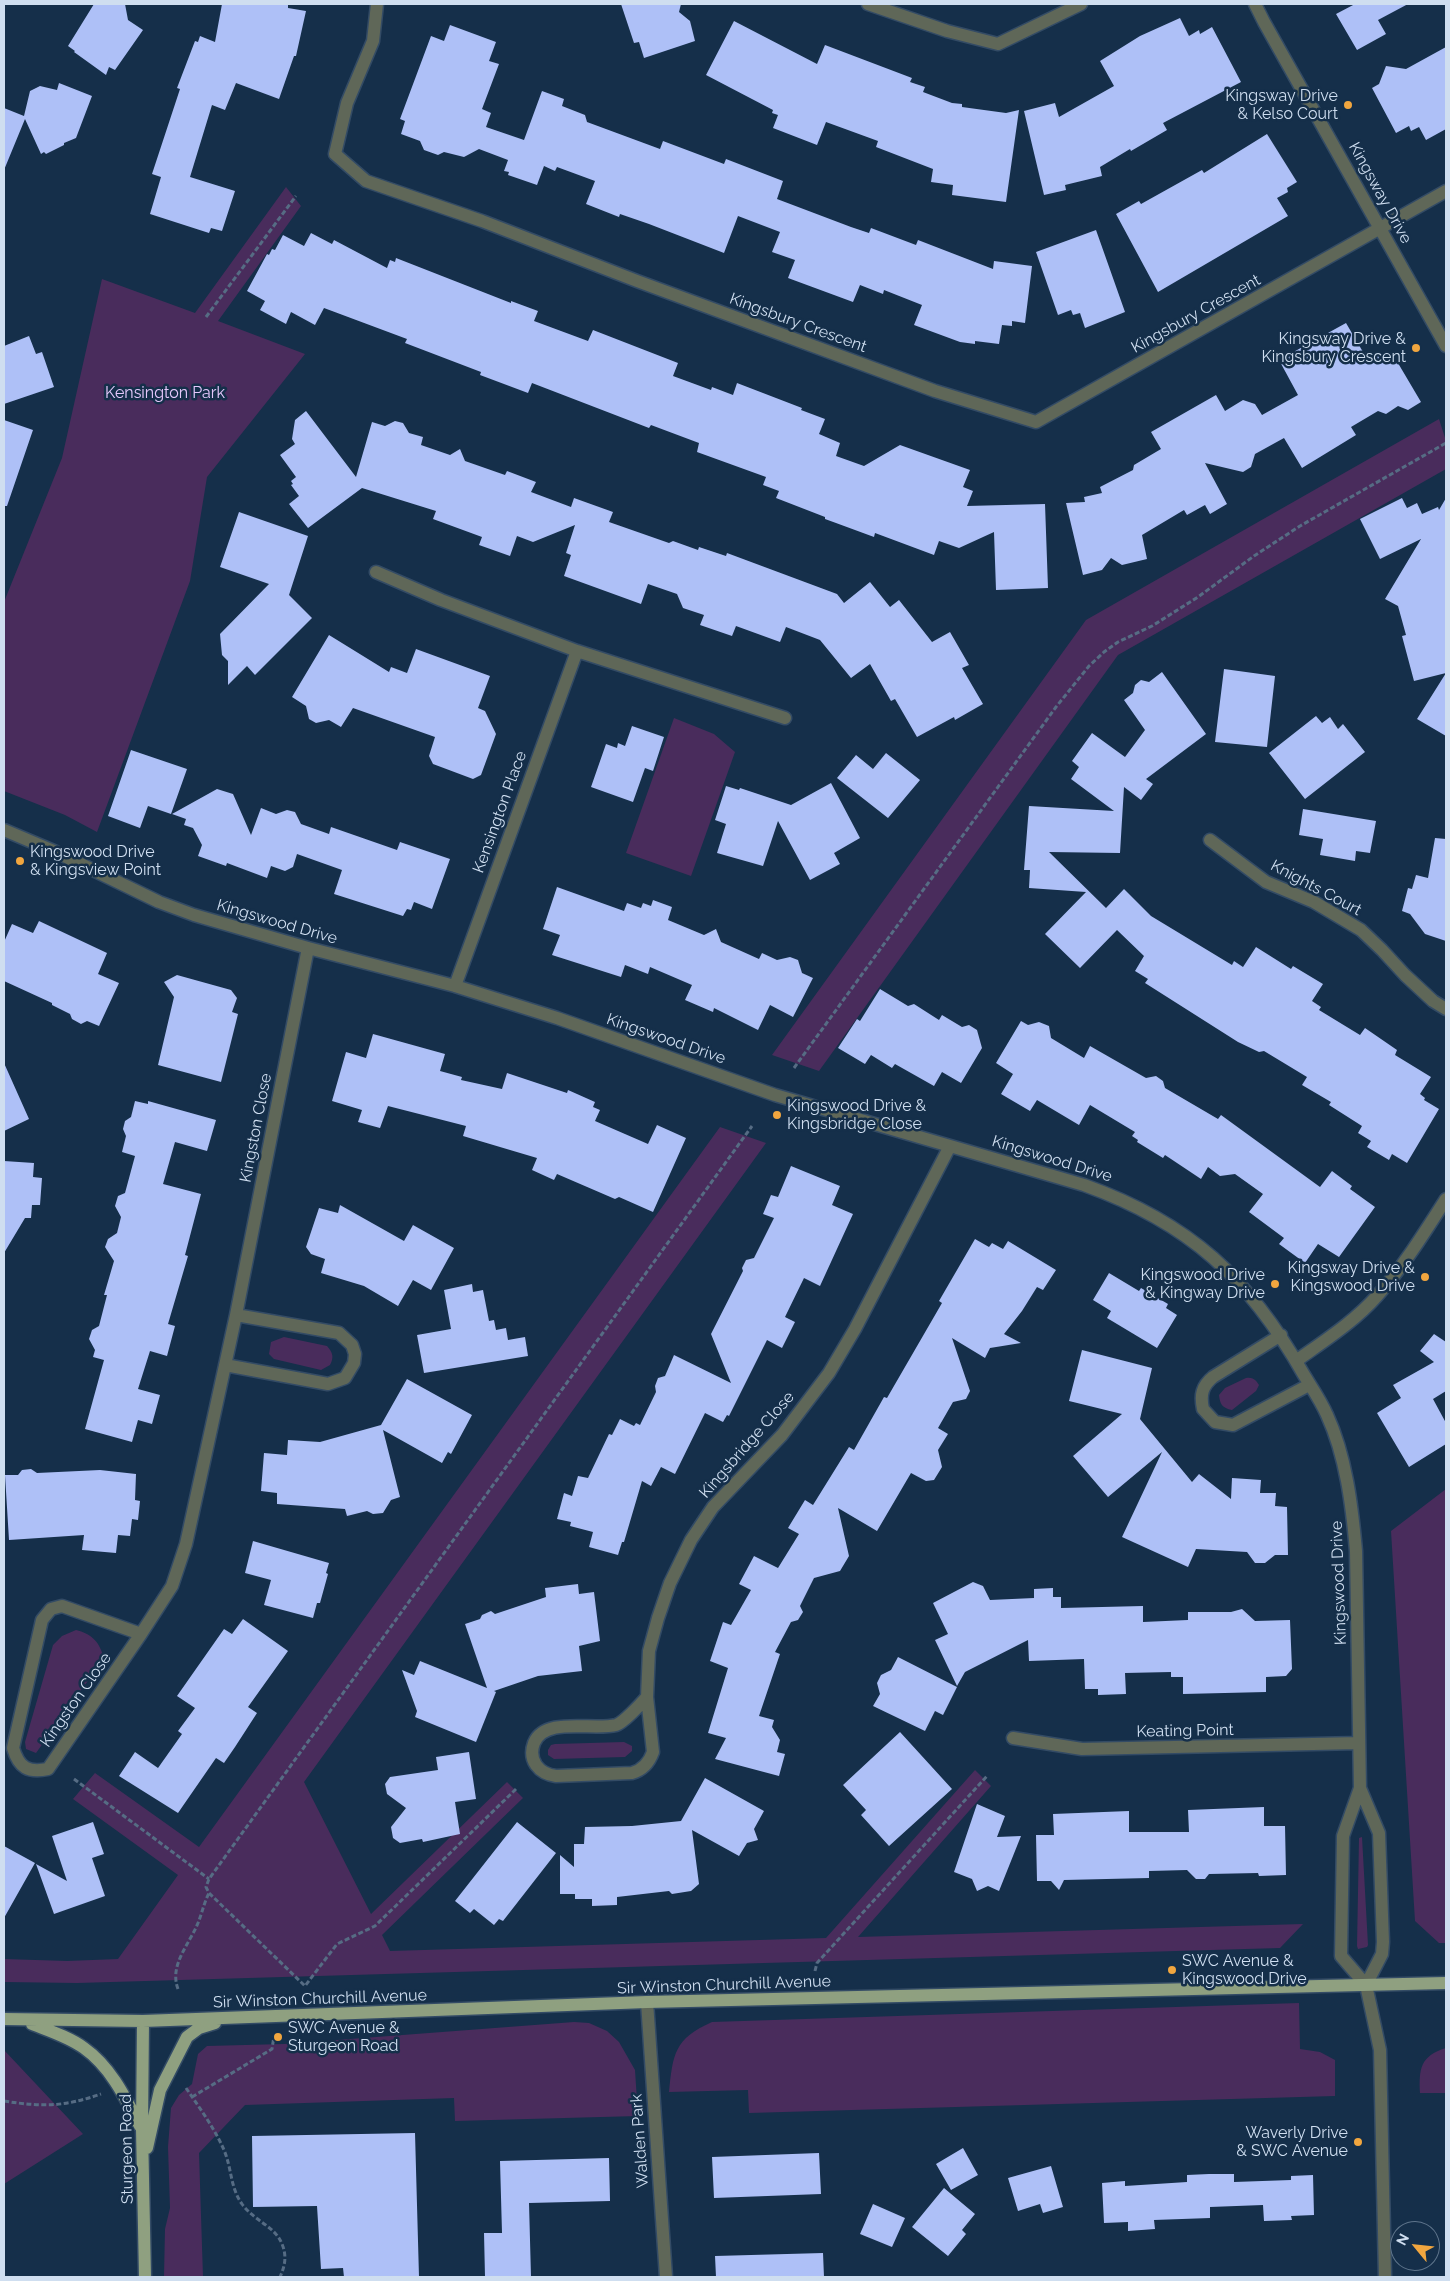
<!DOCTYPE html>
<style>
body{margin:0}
#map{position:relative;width:1450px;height:2281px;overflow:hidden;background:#152f4a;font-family:Raleway,sans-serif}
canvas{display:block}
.frame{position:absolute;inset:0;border:5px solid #cfdef0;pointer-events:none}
.north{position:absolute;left:1390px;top:2221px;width:50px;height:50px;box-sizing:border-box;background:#152f4a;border:1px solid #5f758c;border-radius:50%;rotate:298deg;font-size:14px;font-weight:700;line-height:20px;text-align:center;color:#cfdef0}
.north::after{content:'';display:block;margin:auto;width:18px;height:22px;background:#f1a63f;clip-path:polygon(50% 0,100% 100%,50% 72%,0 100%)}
</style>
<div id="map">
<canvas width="1450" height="2281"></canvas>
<div class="frame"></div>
<div class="north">N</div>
</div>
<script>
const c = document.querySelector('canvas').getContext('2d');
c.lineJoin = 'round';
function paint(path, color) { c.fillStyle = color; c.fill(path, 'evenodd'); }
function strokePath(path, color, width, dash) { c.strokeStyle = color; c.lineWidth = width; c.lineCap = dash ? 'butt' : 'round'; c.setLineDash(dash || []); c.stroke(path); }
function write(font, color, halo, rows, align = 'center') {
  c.font = font + ' Raleway,sans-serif'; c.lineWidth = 5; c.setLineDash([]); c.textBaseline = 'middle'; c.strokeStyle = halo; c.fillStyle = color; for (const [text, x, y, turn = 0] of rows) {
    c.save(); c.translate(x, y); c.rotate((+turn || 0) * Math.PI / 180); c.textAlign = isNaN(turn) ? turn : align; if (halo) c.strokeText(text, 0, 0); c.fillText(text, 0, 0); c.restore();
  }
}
paint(new Path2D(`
 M286,187L301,206L218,321L305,354L207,477L190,581L97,832L65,815L4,791V602L62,458L102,279L195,313Z
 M1439,419L1446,441V469L1118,655L819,1071L772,1055L1086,620Z
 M674,718L714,734L735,752L691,876L626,853Z
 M720,1127L766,1143L304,1782L371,1914L507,1782L523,1798L382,1935L390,1951L826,1938L975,1770L991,1786L858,1937L1303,1924L1280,1948L77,1983L4,1982V1959L67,1961L118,1959L178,1875L73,1799L95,1773L199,1847Z
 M284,1337L327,1346C333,1353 334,1357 330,1365L321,1370L274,1359L269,1354L271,1342Z
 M1246,1378C1253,1377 1256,1380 1259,1385L1256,1391L1232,1410C1222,1408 1220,1404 1219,1395L1225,1388Z
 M1446,1489V1943H1439L1415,1921L1391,1531Z
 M76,1630C91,1634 98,1640 103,1655L100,1664L36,1753L26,1749L25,1742L53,1645L62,1636Z
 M624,1742L632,1746V1751L625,1757L554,1759L548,1755V1750L551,1745L555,1744Z
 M1362,1837L1368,1945L1367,1947L1358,1949L1357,1946L1359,1838Z
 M1299,2003L1300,2049L1320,2052L1335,2060V2096L749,2113L748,2090L669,2092C673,2054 674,2039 712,2022Z
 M574,2022L589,2023L607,2031L619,2042L635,2070L638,2116L455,2121L454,2098L245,2105L199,2153L203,2277H164L165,2229L170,2208L168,2147L171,2108L179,2095L192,2084L198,2054L207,2046L284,2044Z
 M1446,2048V2093H1420C1419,2069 1420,2056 1446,2048Z
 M4,2050L83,2134L4,2184Z`), '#492c5c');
paint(new Path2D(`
 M94,4H125L128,20L143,30L115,70L109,67L106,75L74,52L75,51L68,46Z
 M222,4H288V8L306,11L296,56H294L279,99L236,83L225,110L212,105L190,177L235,191L222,231L211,228L209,233L150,214L161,177L152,174L180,89L177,88L195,41L198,42L200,36L215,42Z
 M621,4H681L679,12L690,21L695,41L644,58L639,42L634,43Z
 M1355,4H1408L1378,20L1386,34L1357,50L1336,14Z
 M1180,18L1189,36L1199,30L1200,34L1212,27L1241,82L1163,123L1167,130L1131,151L1130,149L1100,167L1102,176L1065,185L1066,190L1044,195L1024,111L1055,103L1059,117L1114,86L1100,61L1140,36Z
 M734,21L817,64L825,45L912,78L910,82L925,87L923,92L952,103L962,104V107L1006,113L1019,110L1006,202L952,195L953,185L931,182L933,169L876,147L878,141L826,122L817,145L773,128L778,115L772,113L773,110L706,75Z
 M450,25L496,42L489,61L499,64L482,109L491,113L486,127L524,140L542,91L564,99L562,106L585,115L587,122L660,149L663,141L724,164L726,159L783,181L777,199L851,227L869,233L871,228L916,245L918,240L993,269L994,261L1032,266L1025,323L1012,321V326L1002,325L999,344L975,341V344L960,342L914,325L922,305L884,290L883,294L860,285L853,302L788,278L795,260L772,252L780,232L738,216L724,253L649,224L620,214L619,217L586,204L595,181L557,167L555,171L544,166L537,185L508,175L509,172L504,171L508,160L479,149L464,157L444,152L438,155L424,150L420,141L401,134L405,121L400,119L431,36L444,41Z
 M1446,47V129L1426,140L1419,127L1411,131L1409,126L1396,133L1372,88L1379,84L1386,66L1406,69Z
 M59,83L92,96L76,138L64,143V145L46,154L44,152L41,154L25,119L4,170V108L24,116L30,91L40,86L57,90Z
 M1267,134L1297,182L1287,188L1288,192L1277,198L1288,216L1158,292L1116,214L1139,201L1141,204L1202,170L1204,173Z
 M1096,230L1125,312L1085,328L1080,313L1073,315L1071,310L1058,315L1036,252Z
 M311,233L332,244L334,240L387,268L390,260L395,262L396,258L511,303V301L538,311L534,321L588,341L593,330L678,363L673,376L711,390L712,387L733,395L737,383L802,408L801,410L825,419L819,434L840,443L836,456L864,466L900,445L970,470L963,487L973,491L967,506L1045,504L1048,588L996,590L994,532L959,548L939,541L934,555L875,533L874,537L836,523L825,519V517L776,498L779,491L763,485L766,477L697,452L699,443L651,425L649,428L532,383L528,393L480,375L481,372L405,343L407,339L324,308L315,325L291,312L286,324L260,310L265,301L247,291L267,254L269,255L272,249L275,250L283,235L304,246Z
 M1346,323L1363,352L1395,358L1421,402L1408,410L1398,406L1386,414L1378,411L1351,427L1356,435L1302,468L1284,438L1255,454L1251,467L1243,472L1205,463L1227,504L1210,514L1205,505L1187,515L1184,510L1142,535L1147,559L1122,565L1111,558L1102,570L1083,575L1066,503L1085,502L1084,497L1102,493L1100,487L1133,470L1134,465L1161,449L1151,432L1216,395L1225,411L1243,400L1255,404L1262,415L1298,395L1279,360Z
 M29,336L36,354L42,352L54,387L4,404V346Z
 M306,411L356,477L372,422L385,426L395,421L403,423L409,433L423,437L421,445L450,455L460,449L465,461L505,475L507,471L536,482L531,492L571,507L574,498L613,512L609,522L669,543L673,541L698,550L699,547L726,556L727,553L837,594L844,603L870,582L890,607L899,600L932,642L950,632L969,665L962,668L983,704L955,720L954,717L917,737L895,699L891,701L870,664L851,678L820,640L786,627L780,642L736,626L732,636L700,625L704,615L683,608L677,594L648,584L641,604L564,576L571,555L566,553L575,525L533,542L517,536L510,556L479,545L482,537L433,519L436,511L362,488L308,528L289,504L299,496L291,485L293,484L291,481L296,477L280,455L295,444L292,439L295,420Z
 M4,420L33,430L7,506H4Z
 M1402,498L1407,508L1417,503L1422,514L1438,507L1439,510L1446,498V736L1417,719L1446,673L1414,681L1402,636L1406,635L1398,606L1385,599L1421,539L1380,559L1360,519Z
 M239,512L308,536L289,595L312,618L255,675L247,666L228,685V661L222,655L220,634L269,584L220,567Z
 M329,635L389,672L391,667L407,673L416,649L490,676L478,708L485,711L496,734L481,775L473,779L433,764L429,756L435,737L353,708L341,727L329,720L316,723L309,719L306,706L292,697Z
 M1224,669L1275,676L1267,747L1215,742Z
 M1162,672L1206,734L1146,779L1153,784L1141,800L1124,787L1120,853L1049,852L1106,908L1124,889L1151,916L1232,965L1234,961L1243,967L1256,947L1291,969L1293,966L1323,984L1312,1001L1321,1007L1319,1010L1360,1035L1365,1028L1397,1050L1395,1055L1431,1077L1420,1094L1425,1098L1424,1100L1439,1109L1407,1163L1392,1154L1389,1160L1367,1147L1371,1141L1358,1133L1362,1126L1329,1105L1331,1102L1302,1085L1307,1077L1264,1051L1259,1052L1238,1042L1145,983L1148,979L1135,971L1144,956L1117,930L1080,968L1045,934L1086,892L1029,888L1030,870H1024L1029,806L1114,811L1071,779L1079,767L1072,761L1092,733L1125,757L1145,730L1124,700L1133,693L1135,685L1141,680L1149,682Z
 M1316,716L1322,723L1330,717L1338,729L1343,724L1365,752L1305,799L1269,753Z
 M632,726L664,737L653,771L645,768L633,802L591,787L606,744L617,748L618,743L625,746Z
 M131,750L187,769L171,814L148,806L140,828L108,816Z
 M886,753L920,780L888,818L837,778L856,755L873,769Z
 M831,783L860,838L834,853L840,864L810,880L778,821L763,866L717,853L726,824L715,820L726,786L739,790L740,788L791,805Z
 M217,789L233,794L251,835L261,808L276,814L287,810L295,812L301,824L329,834L331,827L397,850L400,842L450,859L432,909L414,902L411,910L407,909L403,916L334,894L342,870L297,854L293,867L285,871L271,866L267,878L227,863L226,866L198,856L202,845L193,828L184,825L186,819L172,814Z
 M1303,809L1376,821L1370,853L1356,851L1355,861L1320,855L1323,839L1299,835Z
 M1435,838L1446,839V941L1425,934L1410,914L1402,911L1408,888L1412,889L1416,875L1428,878Z
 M557,887L624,911L627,903L641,908L643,903L651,906L653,900L672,907L668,920L704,935L716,929L721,942L759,959L762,953L777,960L790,957L798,960L802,973L813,978L793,1017L770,1005L758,1030L714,1008L713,1012L685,1000L692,985L650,967L648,974L625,965L621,977L552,955L560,935L543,929Z
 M39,921L107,953L98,974L119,983L99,1026L87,1021L81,1024L72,1019L70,1014L52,1005V1003L4,981V942L12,924L33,933Z
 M177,975L231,990L237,998L232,1012L238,1014L221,1082L158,1065L174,997L164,982Z
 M880,989L908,1006L914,1004L939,1020L942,1015L962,1027L969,1025L977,1030L982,1048L961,1083L942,1072L934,1086L895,1064L892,1068L871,1055L865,1064L838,1048L857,1019L860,1021Z
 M1021,1021L1028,1025L1039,1022L1049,1026L1051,1038L1084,1058L1090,1046L1146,1078L1156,1076L1163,1081L1165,1088L1218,1119L1221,1115L1320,1187L1332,1171L1352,1186L1350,1189L1375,1207L1339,1257L1318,1244L1305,1263L1279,1244L1284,1238L1249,1212L1263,1194L1235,1174L1220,1176L1208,1167L1201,1179L1165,1155L1163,1158L1137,1142L1138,1140L1132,1136L1135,1132L1090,1105L1079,1125L1037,1100L1030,1111L1001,1094L1013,1074L996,1063Z
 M373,1034L445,1054L440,1071L462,1077L461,1080L502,1089L507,1073L567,1093L568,1090L595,1102L593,1107L600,1110L595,1121L648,1144L657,1125L686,1138L653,1212L619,1197L615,1199L557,1174L554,1180L532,1170L537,1158L463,1136L466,1126L388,1106L380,1128L358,1122L362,1110L332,1101L346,1052L366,1058Z
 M4,1063L29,1119L4,1131Z
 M135,1101L148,1104V1101L216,1120L207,1151L175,1142L163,1184L201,1194L185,1255L188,1256L168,1324L175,1326L167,1356L150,1351L138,1389L160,1395L152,1424L138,1420L132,1442L85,1429L104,1360L93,1357L95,1350L89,1339L92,1330L99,1326L107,1295H104L114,1261L105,1247L108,1239L117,1233L121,1217L115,1206L118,1196L125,1193L135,1156L122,1152L126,1136L123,1129L125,1121L131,1117Z
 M4,1161L34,1163L33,1177L42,1178L40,1205H32L31,1218H25L4,1253Z
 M791,1166L840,1186L832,1205L853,1214L820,1286L804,1278L785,1317L795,1322L782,1348L767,1340L729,1416L727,1415L723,1422L705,1413L675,1474L661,1467L651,1486L642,1481L624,1542H622L618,1555L589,1547L593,1532L570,1526L571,1522L557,1519L564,1493L572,1496L578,1476L588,1478L609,1434L612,1435L620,1419L634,1426L636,1423L640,1425L656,1392L655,1386L658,1378L665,1376L674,1355L731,1383L711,1334L743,1271L742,1268L746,1260L754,1258L774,1218L763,1214L771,1195L778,1197Z
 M340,1205L404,1241L413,1225L454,1248L431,1290L413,1280L398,1306L364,1286L321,1273L325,1259L311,1254L306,1247L319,1208L338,1213Z
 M975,1239L989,1247L992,1243L1003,1249L1008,1241L1056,1270L1043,1290L1037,1287L1022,1311L1004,1334L1021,1343L990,1348L985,1358L952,1338L970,1391L966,1399L953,1402L938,1428L948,1434L938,1450L942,1467L934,1480L926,1481L911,1473L877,1531L838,1508L849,1556L840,1571L814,1578L800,1606L803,1612L798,1620L791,1622L775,1652L780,1654L759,1716L774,1720L772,1727L780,1740L777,1752L785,1754L779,1776L715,1759L726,1738L708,1733L728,1668L710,1661L723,1622L731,1625L751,1590L739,1584L754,1556L778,1568L799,1534L788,1528L805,1500L813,1505L849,1447L854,1450L884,1397L887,1398L942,1303L939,1301Z
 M1109,1273L1139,1291L1141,1288L1168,1304L1166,1308L1177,1315L1157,1348L1107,1318L1111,1311L1093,1300Z
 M472,1284L473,1292L483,1290L489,1321L494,1320L496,1330L506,1328L508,1340L525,1337L528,1356L424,1373L417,1335L451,1329L444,1290Z
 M1434,1334L1446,1342V1391L1433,1399L1446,1423V1444L1409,1467L1377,1413L1401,1398L1393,1385L1434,1362L1420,1351Z
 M1082,1350L1152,1368L1140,1419L1192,1482L1199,1474L1231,1499L1232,1478L1261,1480L1260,1493H1276L1275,1506L1287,1507L1288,1555H1275L1265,1563H1255L1247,1552L1196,1549L1188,1567L1122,1537L1162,1452L1108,1497L1073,1456L1122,1414L1069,1401Z
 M407,1379L472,1415L451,1454L448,1452L442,1463L383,1430L400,1497L391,1500L383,1513L373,1514L367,1511L347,1516L345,1509L277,1504V1493L261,1491L264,1453L287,1455L288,1440L320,1442L381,1425Z
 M31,1469L37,1473L100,1470L136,1474L135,1500L140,1501L138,1520L132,1519L130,1536L118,1535L116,1553L82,1550L84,1535L9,1540L5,1475H18L22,1470Z
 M253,1541L329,1563L326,1573L328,1574L320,1603H317L313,1618L264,1605L271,1580L245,1573Z
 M973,1582L983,1586L990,1600L1034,1598V1589L1053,1588V1597H1061V1608L1143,1606V1622L1188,1620V1612H1231L1242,1609L1255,1621L1290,1620L1292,1669L1286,1676L1266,1677V1692L1183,1694V1677H1171V1672L1125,1673L1126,1694L1098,1695V1689H1085L1084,1659L1029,1661L1028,1640L965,1672L957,1686L935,1640L948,1634L933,1603Z
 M578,1584L579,1594L594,1592L600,1641L579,1646L582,1671L538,1676L494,1691L496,1692L476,1742L415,1717L417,1711L402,1670L414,1675L420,1661L487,1688L465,1624L480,1619L482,1615L491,1611L495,1614L546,1597L545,1588Z
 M243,1619L288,1651L248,1707L257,1713L235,1747L224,1763L216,1758L178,1813L119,1776L135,1752L158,1768L182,1734L178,1731L195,1708L177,1696L224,1629L232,1634Z
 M898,1657L957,1687L943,1715L935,1711L925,1731L873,1706L880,1694L877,1683L881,1675L891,1670Z
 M900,1732L952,1789L889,1846L861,1815L866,1810L843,1785Z
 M469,1752L476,1799L455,1802L460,1834L423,1842L422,1839L400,1843L393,1838L391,1827L406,1808L387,1794L385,1784L390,1777L438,1770L436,1757Z
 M705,1778L764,1811L754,1829L758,1840L747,1843L739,1856L692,1830L699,1884L691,1891L672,1894L669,1891L617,1897V1905L592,1906V1899H575V1894H560V1855L574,1867V1844H584L585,1827L632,1826L681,1821Z
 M977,1804L1005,1816L997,1837L1021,1836L999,1891L988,1886L977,1891L972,1879L954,1872Z
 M1264,1807V1826H1285L1286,1875L1259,1876L1258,1873L1209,1874L1205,1879H1196L1187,1870L1149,1871V1878L1064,1880L1059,1890L1051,1881H1037L1036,1835H1054L1053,1814L1129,1811V1832H1189L1188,1810Z
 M93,1822L104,1854L92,1858L105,1896L54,1914L36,1864L67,1881L52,1836Z
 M517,1822L556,1853L503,1921L499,1919L494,1925L474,1909L470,1913L455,1901Z
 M4,1846L35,1863L4,1918Z
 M415,2133L419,2277H344L343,2268L321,2269L317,2206L253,2207L252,2136Z
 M963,2148L978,2175L951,2190L936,2164Z
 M819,2153L821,2194L714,2198L712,2157Z
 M609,2158L610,2201L529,2203L531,2277H485L484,2233H502L500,2161Z
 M1051,2166L1063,2207L1043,2213L1040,2204L1018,2211L1008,2178Z
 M1209,2174H1234V2182L1291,2180V2176L1313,2175L1314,2215L1291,2216L1292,2220L1264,2221L1263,2205L1210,2207V2218L1154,2220L1155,2229L1128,2231V2222L1104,2223L1102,2183L1125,2181V2186L1187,2182V2175Z
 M944,2188L975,2214L962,2230L966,2234L948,2256L912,2227Z
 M873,2204L905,2218L892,2247L860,2234Z
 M823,2253L824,2277H716L715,2256Z`), '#aec0f7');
const minor = new Path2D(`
 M377,4L373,41L347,103L335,154L366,181L482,221L637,281L935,391L1036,422L1446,191
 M868,4L947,31L998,44L1081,4
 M1255,4L1264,22L1446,346
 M376,572L441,600L577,651L785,718
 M4,830L56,852L159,902L194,915L308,948L455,986L557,1018L775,1095L1084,1185C1190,1223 1249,1278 1304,1375C1312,1388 1321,1401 1327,1415C1346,1456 1352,1506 1356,1551L1360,1788L1379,1833L1383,1942L1382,1954L1366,1985
 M1210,840L1266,882L1314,902L1361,930L1382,950L1405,975L1433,1001L1446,1009
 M455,986L577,651
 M1281,1335L1213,1377C1202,1386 1200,1395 1203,1409L1215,1422L1233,1425L1309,1385
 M1296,1361C1324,1341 1354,1322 1377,1296C1403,1267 1425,1232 1446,1199
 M225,1365L328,1384L345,1378L354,1363L355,1354L352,1345L339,1333L236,1315
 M141,1634L48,1769C28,1773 19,1768 13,1748L42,1620L51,1609L62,1606L141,1634L172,1586L186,1544L236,1315L308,948
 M647,1697L653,1752C649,1763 643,1770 632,1773L556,1776C548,1775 541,1772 536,1765C532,1759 531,1751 534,1743C545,1716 593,1731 616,1725C623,1723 641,1704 647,1697L649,1651L658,1618L670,1583L691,1540L713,1507L782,1435L829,1373L855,1329L950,1146
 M1013,1738L1082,1749L1359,1743
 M1360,1788L1343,1836L1341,1956L1366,1985L1380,2050L1385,2277
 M647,2002L666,2277`);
const major = new Path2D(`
 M4,2019L143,2021L647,2002L1446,1983
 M143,2021L142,2129L145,2277
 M32,2024C50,2031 69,2037 84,2048C111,2067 126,2099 140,2126
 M147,2148L160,2090L187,2037L199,2028L215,2023`);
strokePath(minor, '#334b65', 15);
strokePath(major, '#334b65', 15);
strokePath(new Path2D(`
 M206,317L296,196
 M794,1068L1056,707L1089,666L1104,652L1118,642L1152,626L1198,597L1254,556L1300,526L1446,443
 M74,1779L209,1879
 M516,1789L375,1926L337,1944L305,1986L209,1893L206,1887L209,1879L752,1126
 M815,1971L817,1963L987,1776
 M178,1989C169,1965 189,1945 198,1923C202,1913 204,1903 209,1893
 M186,2088C199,2107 215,2129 224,2150C232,2169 230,2187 242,2204C254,2221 275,2226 282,2244C287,2256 285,2266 280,2277
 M192,2097L272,2049L274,2036
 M4,2101C42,2107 64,2107 101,2094`), '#566c84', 3, [5, 2.5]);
strokePath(minor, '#5f6758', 12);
strokePath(major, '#8fa080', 12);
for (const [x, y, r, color] of [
 [1348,105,5,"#f1a63f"],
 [1416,348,5,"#f1a63f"],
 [20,861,5,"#f1a63f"],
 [777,1115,5,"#f1a63f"],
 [1425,1277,5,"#f1a63f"],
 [1275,1284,5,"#f1a63f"],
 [1172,1970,5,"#f1a63f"],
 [278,2037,5,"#f1a63f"],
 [1358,2142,5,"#f1a63f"]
]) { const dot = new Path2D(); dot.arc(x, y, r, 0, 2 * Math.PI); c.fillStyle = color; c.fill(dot); strokePath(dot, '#152f4a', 2); }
write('16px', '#cfdef0', '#152f4a', [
 ["Kingsway Drive",1338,96],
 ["& Kelso Court",1338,114],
 ["Kingsway Drive &",1406,339],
 ["Kingsbury Crescent",1406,357],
 ["Kingswood Drive",30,852,"left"],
 ["& Kingsview Point",30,870,"left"],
 ["Kingswood Drive &",787,1106,"left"],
 ["Kingsbridge Close",787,1124,"left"],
 ["Kingsway Drive &",1415,1268],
 ["Kingswood Drive",1415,1286],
 ["Kingswood Drive",1265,1275],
 ["& Kingway Drive",1265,1293],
 ["SWC Avenue &",1182,1961,"left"],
 ["Kingswood Drive",1182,1979,"left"],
 ["SWC Avenue &",288,2028,"left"],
 ["Sturgeon Road",288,2046,"left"],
 ["Waverly Drive",1348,2133],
 ["& SWC Avenue",1348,2151]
], 'right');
write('16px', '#cfdef0', '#152f4a', [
 ["Kingsway Drive",1380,193,61],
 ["Kingsbury Crescent",1196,314,-29],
 ["Kingsbury Crescent",798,323,20],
 ["Kensington Place",500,812,-70],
 ["Knights Court",1316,888,28],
 ["Kingswood Drive",277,922,16],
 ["Kingswood Drive",666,1039,19],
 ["Kingston Close",256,1128,-79],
 ["Kingswood Drive",1052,1159,17],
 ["Kingsbridge Close",747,1445,-49],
 ["Kingswood Drive",1339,1583,-92],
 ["Kingston Close",76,1700,-55],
 ["Keating Point",1185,1731,-1],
 ["Sir Winston Churchill Avenue",724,1985,-2],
 ["Sir Winston Churchill Avenue",320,1999,-2],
 ["Walden Park",640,2141,-94],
 ["Sturgeon Road",127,2149,-91]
]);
write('16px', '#e6c8fc', '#152f4a', [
 ["Kensington Park",165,393]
]);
</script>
